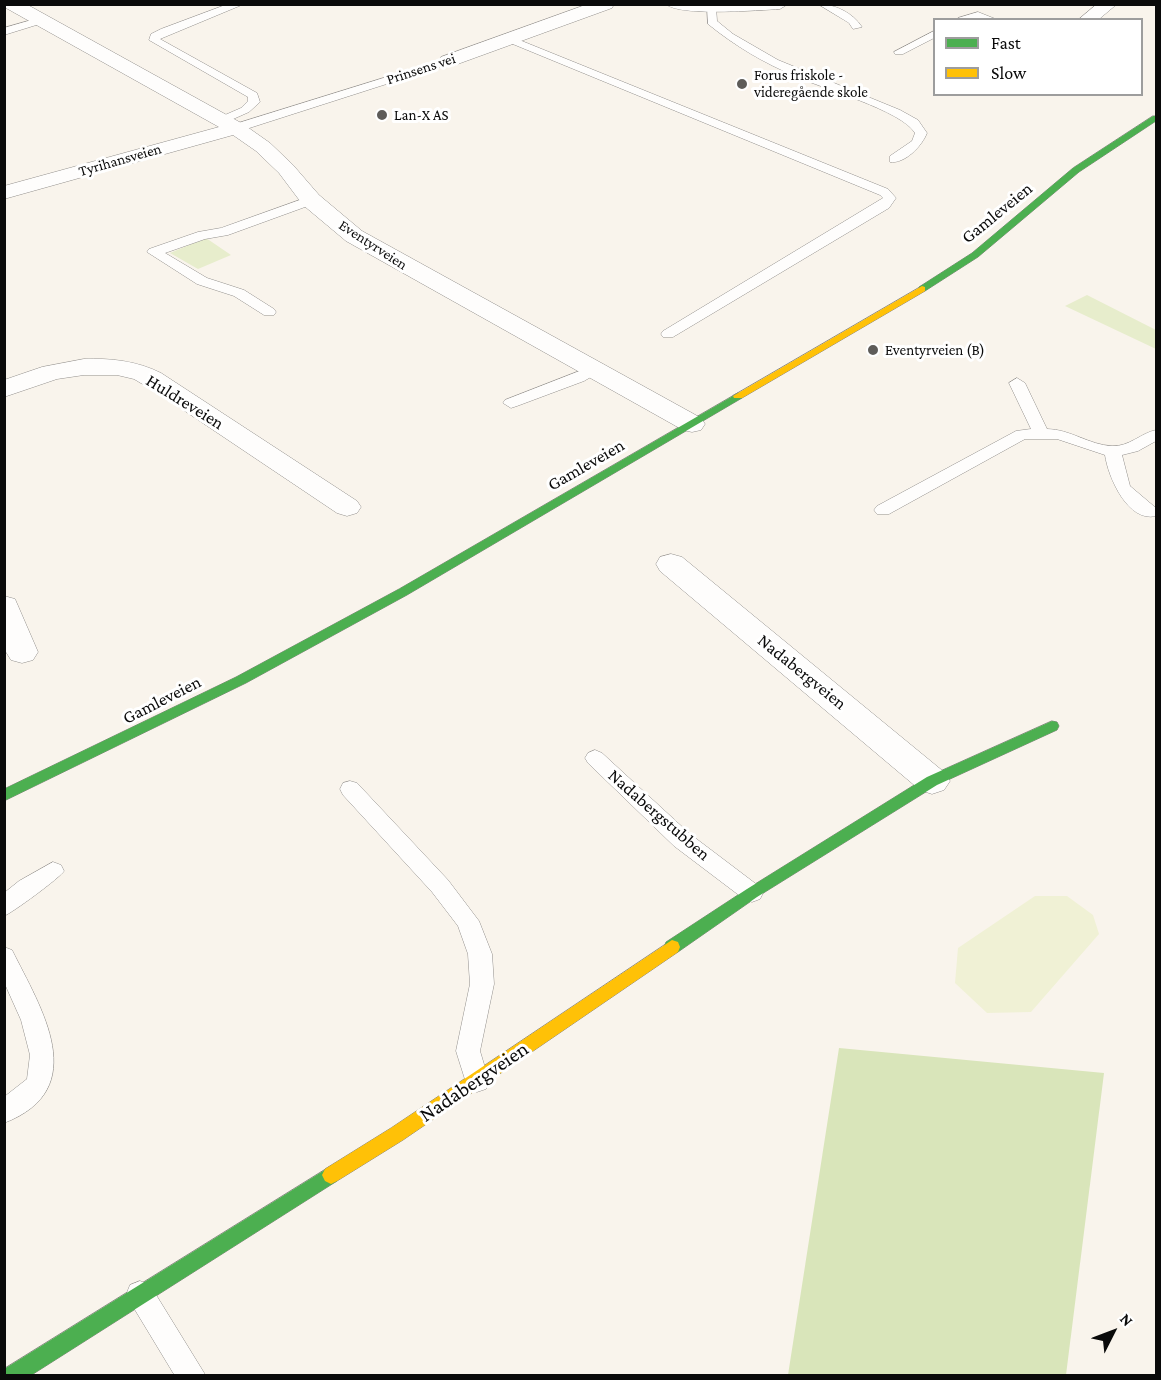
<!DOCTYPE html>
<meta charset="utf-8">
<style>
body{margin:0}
#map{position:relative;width:1161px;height:1380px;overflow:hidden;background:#f9f4ec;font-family:"Crimson Pro",serif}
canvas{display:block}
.frame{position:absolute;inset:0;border:6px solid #0a0a0a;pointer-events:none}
.legend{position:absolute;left:933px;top:18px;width:210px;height:78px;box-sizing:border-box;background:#fff;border:2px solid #9d9d9d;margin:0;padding:8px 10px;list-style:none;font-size:18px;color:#0a0a0a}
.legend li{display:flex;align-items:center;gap:12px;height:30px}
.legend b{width:30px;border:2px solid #9d9d9d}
.north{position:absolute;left:1083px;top:1302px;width:60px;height:60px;-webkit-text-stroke:4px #fff;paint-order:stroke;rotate:48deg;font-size:16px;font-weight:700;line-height:24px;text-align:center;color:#0a0a0a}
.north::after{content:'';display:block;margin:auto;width:21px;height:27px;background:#0a0a0a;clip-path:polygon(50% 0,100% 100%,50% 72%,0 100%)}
</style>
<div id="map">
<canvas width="1161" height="1380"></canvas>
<div class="frame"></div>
<ul class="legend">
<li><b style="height:8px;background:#4caf50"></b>Fast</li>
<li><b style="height:8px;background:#ffc107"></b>Slow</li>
</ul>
<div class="north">N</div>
</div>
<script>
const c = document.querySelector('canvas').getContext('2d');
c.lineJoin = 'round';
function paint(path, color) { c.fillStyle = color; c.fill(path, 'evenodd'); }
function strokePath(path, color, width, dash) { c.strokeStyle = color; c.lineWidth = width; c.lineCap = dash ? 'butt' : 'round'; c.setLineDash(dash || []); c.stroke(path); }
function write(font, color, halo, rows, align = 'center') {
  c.font = font + ' "Crimson Pro",serif'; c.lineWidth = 6; c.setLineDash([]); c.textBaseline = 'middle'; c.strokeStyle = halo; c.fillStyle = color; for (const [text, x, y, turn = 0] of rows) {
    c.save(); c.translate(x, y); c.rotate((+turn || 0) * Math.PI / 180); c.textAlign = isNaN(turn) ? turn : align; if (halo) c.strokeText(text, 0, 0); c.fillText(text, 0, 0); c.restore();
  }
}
paint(new Path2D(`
 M206,238L231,255L198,269L170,253Z
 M1087,295L1156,330V349L1065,306Z`), '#e7edcc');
paint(new Path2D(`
 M839,1048L1104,1073L1066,1375H788Z`), '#d9e5ba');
paint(new Path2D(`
 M1035,896H1067L1093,915L1099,934L1031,1012L987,1013L955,983L958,948Z`), '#f0f1d5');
const lane = new Path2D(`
 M228,4H244L160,39L257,93L260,102L249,112L222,124L218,122V118L241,108L248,101V97L149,40L151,34L161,29Z
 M818,4C835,4 853,13 862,27L853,29L849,23Z
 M707,5L716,7L717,21L733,34L778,60L900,110L918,120L927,133C922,146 905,164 890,162V156L912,141L915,133C901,110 823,89 795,76C764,63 735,46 708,24Z
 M978,12L998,20H957L958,18Z
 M42,17L46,18V22L4,35V28Z
 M934,31V38L903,54H895L894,52Z
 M507,35L888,189L896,198L889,208L673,337H663L661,334L663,331L883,198L880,195L503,40L502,38Z
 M448,58L453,61L452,63L240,131H232L230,128L232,125Z
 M311,196L317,200L316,203L228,235L205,239L165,253L207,278L244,290L274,309L276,312L274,315H264L234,296L197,284L147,252L149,249L198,232L221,228Z
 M595,365L603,370L584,381L517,406L511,408L503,403L505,400Z
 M1017,378L1025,383L1047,429C1070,429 1089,445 1112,446C1129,447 1141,433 1156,430V441L1138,451L1122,455L1130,486L1156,508V516C1128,523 1108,477 1105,455L1057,439H1025L889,514H877L874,510L877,506L1016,431L1031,429L1009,383Z
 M595,750L602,753L690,834L760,887L763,893L760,899L752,902L744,899L674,846L588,763L585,758L588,753Z
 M350,781L357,783L448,880L479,921L492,954L494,984L480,1051L489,1081L486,1089L477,1092L468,1089L456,1051L470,984L468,954L458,926L432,892L343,795L340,789L343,783Z
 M53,862L61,865L64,871C61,877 12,913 4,916V893L19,881Z
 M4,947L12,950C41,1008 93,1089 4,1123V1097L27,1079L30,1055L21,1020L4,982Z
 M140,1281L150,1285L206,1376H175L126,1295L130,1285Z`);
const street = new Path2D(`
 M4,4H26L243,124L270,143L293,165L319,195L362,231L701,418L705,424L701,430L692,432L683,430L346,241L303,205L279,173L256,151L233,135L4,199V186L219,127L6,8Z
 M588,4H614L612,8L455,65H441L439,61L441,57Z
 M666,4H788L780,9C760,10 678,17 666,4Z
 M1097,4H1117L1098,20H1078Z
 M84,359C111,358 137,361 161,373L357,501L361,507L357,513L347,516L337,513L161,395L134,379L117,375H84L57,379L4,397V380L42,367Z
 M671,554L682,557L944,772L950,781L944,790L932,794L920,790L660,571L656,564L660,557Z
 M4,596L15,599L38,652L33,660L22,663L11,660L6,652Z`);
const fast = new Path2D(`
 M1153,116H1156V121L1079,172L978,257L925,291H919V287L972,253L1073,168Z
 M738,393L742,394V398L407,595L246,683L4,801V789L236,677L399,589Z
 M1052,721L1057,722L1059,726L1057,730L937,785L757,897L678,952L672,954L666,952L664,947L666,942L747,889L927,777Z
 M331,1166L337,1169L340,1175L337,1181L30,1376H4V1369Z`);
const slow = new Path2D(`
 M922,286L925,287V291L742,398H734L733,396Z
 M672,940L678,942L680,947L678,952L403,1140L337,1181L331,1184L325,1181L322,1175L325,1169L391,1128Z`);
strokePath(lane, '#928f8c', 1);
strokePath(street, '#928f8c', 1);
strokePath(fast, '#888682', 1);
strokePath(slow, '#888682', 1);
paint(lane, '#fefdfc');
paint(street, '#fefdfc');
paint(fast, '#4caf50');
paint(slow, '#ffc107');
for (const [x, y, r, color] of [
 [742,84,6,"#5e5c59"],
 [382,115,6,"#5e5c59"],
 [873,350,6,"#5e5c59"]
]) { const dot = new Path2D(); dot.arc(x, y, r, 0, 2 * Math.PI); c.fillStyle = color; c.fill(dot); strokePath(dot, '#fff', 2); }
write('15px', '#0a0a0a', '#fff', [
 ["Prinsens vei",421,69,-18],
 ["Tyrihansveien",120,160,-16],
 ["Eventyrveien",373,245,33]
]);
write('15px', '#0a0a0a', '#fff', [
 ["Forus friskole -",754,75],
 ["videregående skole",754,92],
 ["Lan-X AS",394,115],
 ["Eventyrveien (B)",885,350]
], 'left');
write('18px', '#0a0a0a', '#fff', [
 ["Gamleveien",997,213,-39],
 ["Huldreveien",185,402,32],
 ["Gamleveien",586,465,-30],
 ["Nadabergveien",802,672,39],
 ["Gamleveien",162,700,-27],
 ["Nadabergstubben",659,815,41]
]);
write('21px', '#0a0a0a', '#fff', [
 ["Nadabergveien",474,1082,-34]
]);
</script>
